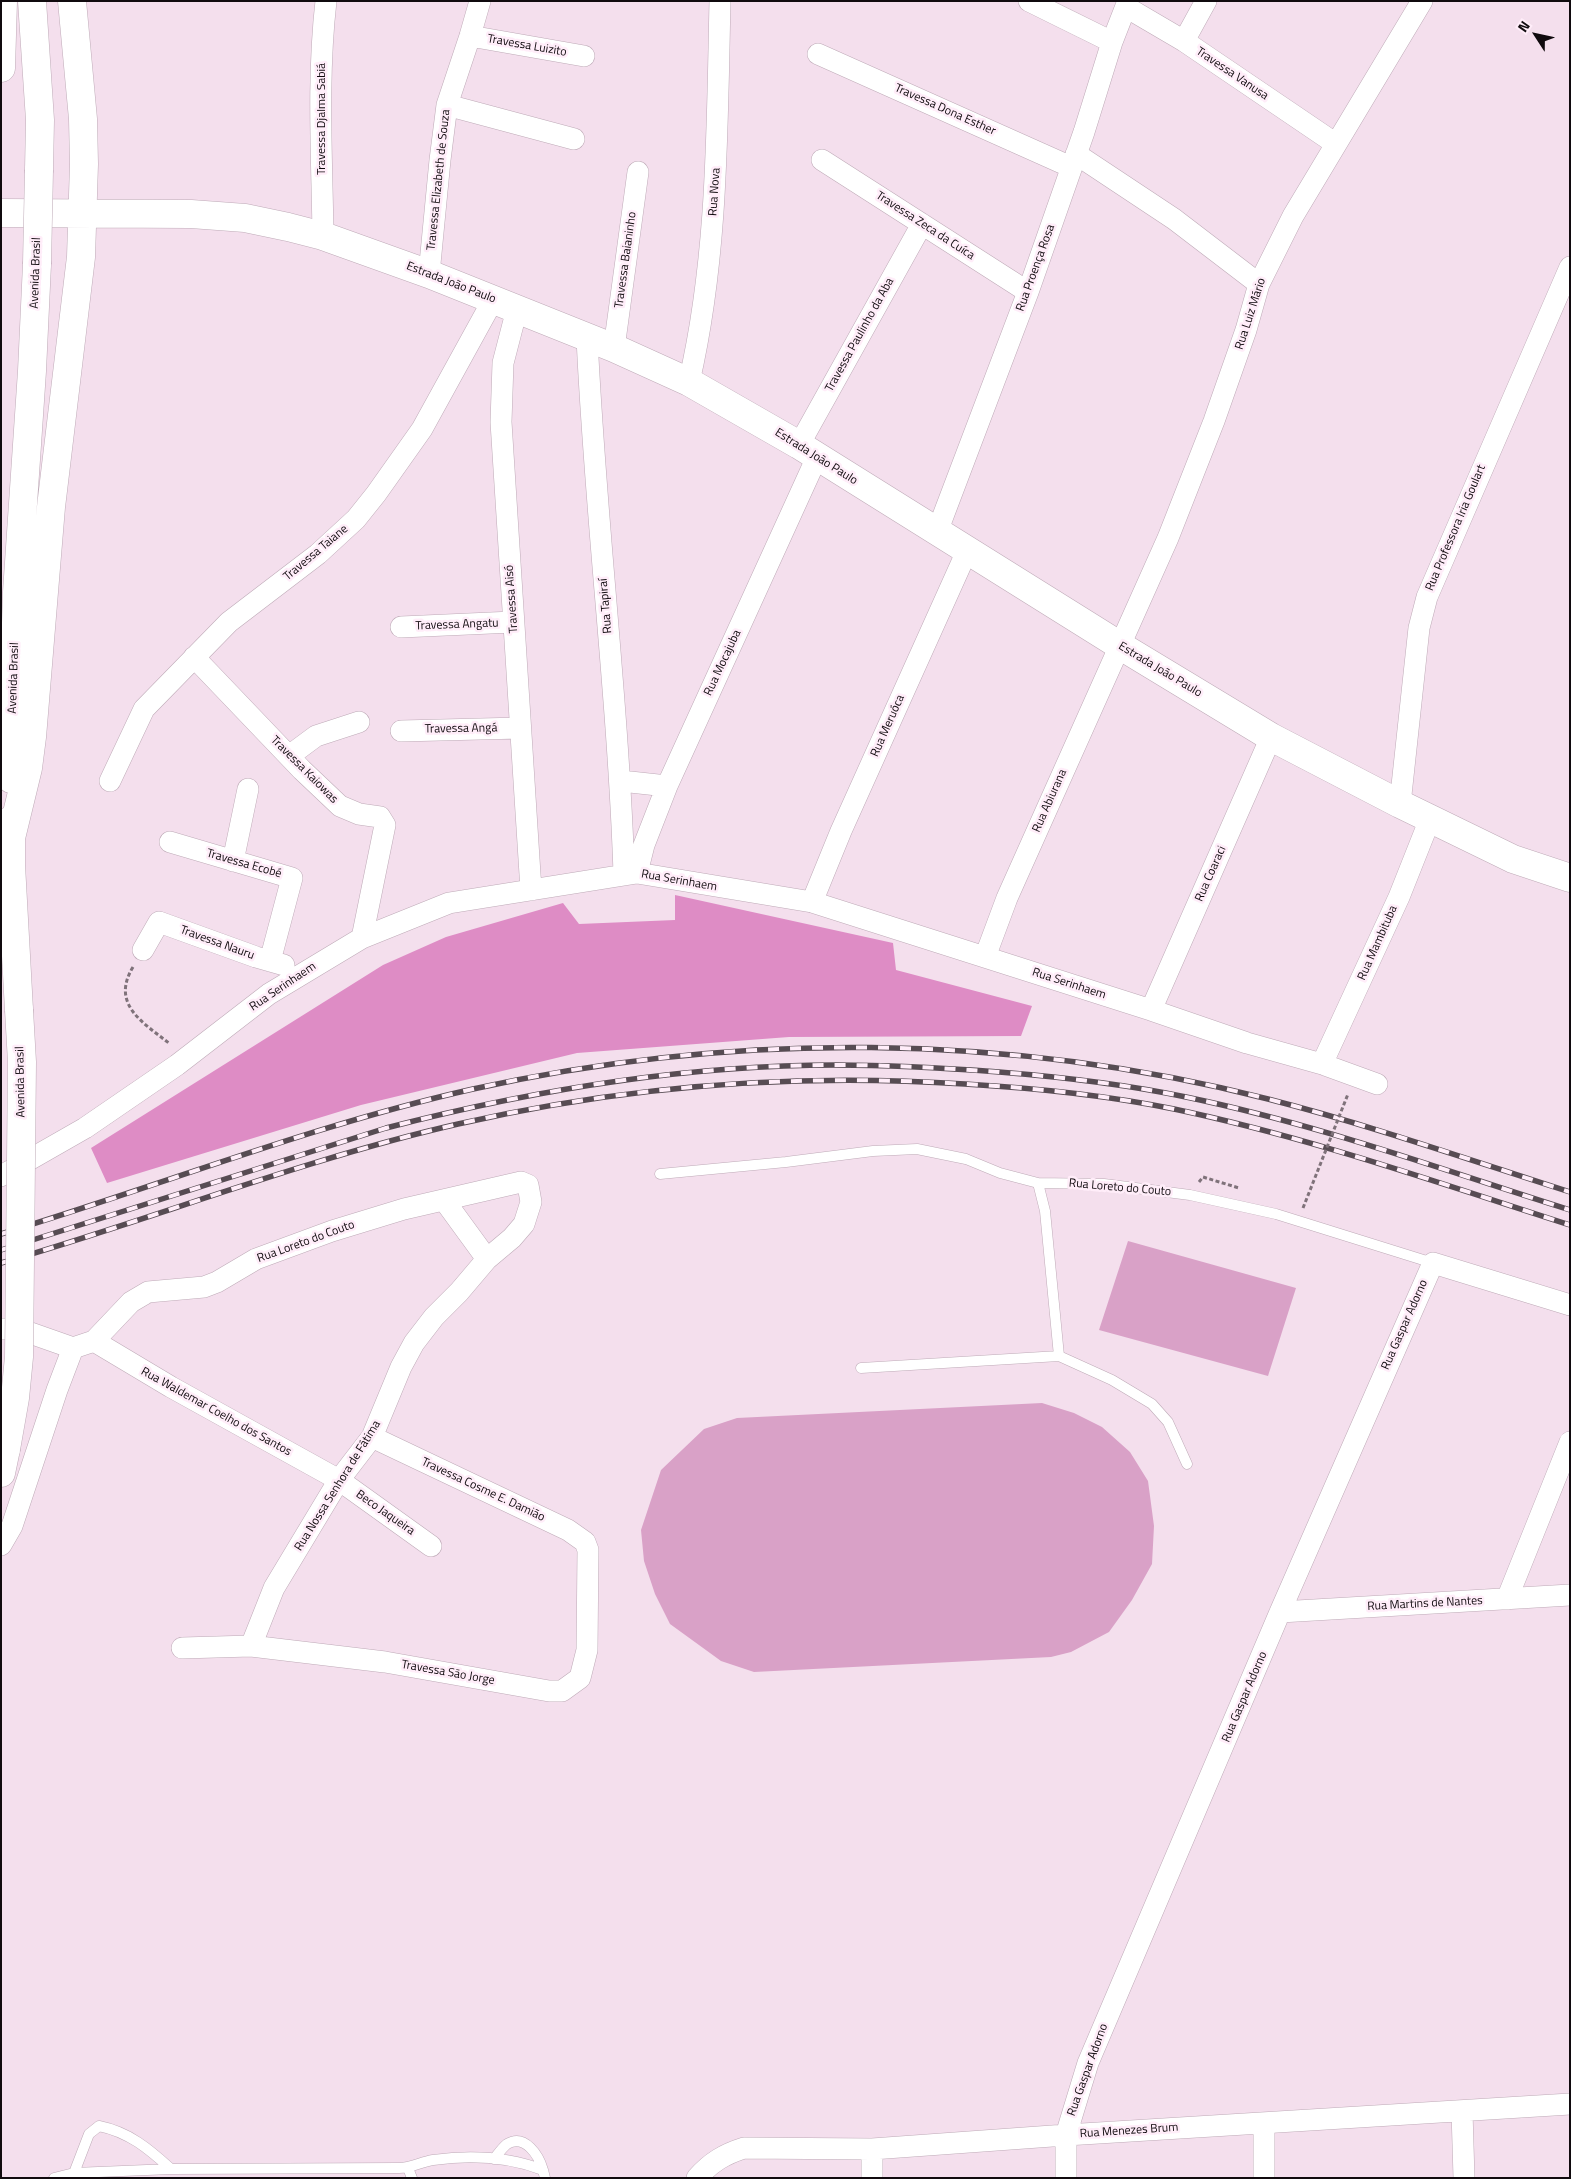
<!DOCTYPE html>
<meta charset="utf-8">
<style>
body{margin:0}
#map{position:relative;width:1571px;height:2179px;overflow:hidden;background:#f4dfed;font-family:"Titillium Web",sans-serif}
canvas{display:block}
.frame{position:absolute;inset:0;border:2px solid #100a0e;pointer-events:none}
.north{position:absolute;left:1511px;top:10px;width:50px;height:50px;-webkit-text-stroke:4px #ffedf9;paint-order:stroke;rotate:305deg;font-size:14px;font-weight:700;line-height:20px;text-align:center;color:#100a0e}
.north::after{content:'';display:block;margin:auto;width:18px;height:22px;background:#100a0e;clip-path:polygon(50% 0,100% 100%,50% 72%,0 100%)}
</style>
<div id="map">
<canvas width="1571" height="2179"></canvas>
<div class="frame"></div>
<div class="north">N</div>
</div>
<script>
const c = document.querySelector('canvas').getContext('2d');
c.lineJoin = 'round';
function paint(path, color) { c.fillStyle = color; c.fill(path, 'evenodd'); }
function strokePath(path, color, width, dash) { c.strokeStyle = color; c.lineWidth = width; c.lineCap = dash ? 'butt' : 'round'; c.setLineDash(dash || []); c.stroke(path); }
function write(font, color, halo, rows, align = 'center') {
  c.font = font + ' "Titillium Web",sans-serif'; c.lineWidth = 5; c.setLineDash([]); c.textBaseline = 'middle'; c.strokeStyle = halo; c.fillStyle = color; for (const [text, x, y, turn = 0] of rows) {
    c.save(); c.translate(x, y); c.rotate((+turn || 0) * Math.PI / 180); c.textAlign = isNaN(turn) ? turn : align; if (halo) c.strokeText(text, 0, 0); c.fillText(text, 0, 0); c.restore();
  }
}
paint(new Path2D(`
 M1128,1241L1296,1288L1268,1376L1099,1330Z
 M1042,1403L1074,1413L1102,1427L1130,1452L1148,1481L1154,1526L1152,1564L1132,1600L1109,1632L1071,1652L1051,1657L754,1672L721,1661L670,1624L655,1594L644,1561L641,1530L661,1470L704,1429L737,1418Z`), '#d9a1c7');
paint(new Path2D(`
 M675,895L893,943L896,970L1032,1006L1021,1036L789,1037L577,1053L361,1105L107,1183L91,1148L383,965L446,937L563,903L579,924L675,920Z`), '#de8cc5');
const service = new Path2D(`
 M660,1174L786,1162L873,1151L917,1149L966,1159L1000,1173L1038,1183L1104,1184L1190,1195L1276,1214L1433,1263
 M1038,1183L1045,1211L1059,1356
 M861,1368L1059,1356L1112,1380L1152,1404L1168,1422L1187,1464
 M494,2159C498,2154 502,2148 507,2144C525,2133 539,2156 543,2170
 M408,2168L412,2178
 M54,2178L74,2173L89,2134L99,2126C129,2132 149,2149 171,2169
 M74,2178V2173L171,2169L399,2168C411,2168 421,2162 433,2160C469,2155 509,2157 543,2170L545,2178`);
const minor = new Path2D(`
 M1029,1L1112,42
 M1126,7L1184,41L1336,144
 M470,36L584,56
 M1184,41L1206,1
 M818,54L1071,167
 M447,105L574,139
 M1076,154L1174,219L1259,284
 M822,160L1028,292
 M323,236C322,158 317,79 326,1
 M429,274L440,160L447,105L470,36L480,1
 M517,309L503,363L501,422L531,890
 M587,337C595,516 618,695 624,874
 M614,348L638,172
 M689,382C718,257 717,129 720,1
 M799,445L922,224
 M937,532L1028,292L1084,132L1112,42L1128,1
 M401,627L513,622
 M194,657L302,770L340,806L359,814L380,817L385,825L362,938
 M401,731L520,728
 M289,756L316,736L359,722
 M110,781L144,709L229,622L318,554L356,519L376,494L422,429L493,300
 M621,781L667,786
 M1400,804L1419,628L1427,597L1570,267
 M170,842L292,878L270,961
 M233,861L248,789
 M637,873L644,845L667,786L817,457
 M812,902L841,831L967,551
 M143,950L159,922L256,957L284,965
 M985,957L1007,898L1168,538L1214,421L1246,330L1259,284L1293,216L1422,1
 M1151,1010L1271,737
 M1322,1064L1399,897L1430,819
 M1,1176L85,1128L177,1065L269,994L362,938L449,903L637,873L812,902L1151,1010L1247,1043L1322,1064L1377,1084
 M444,1200L487,1259
 M1,1329H19L73,1348
 M94,1341L171,1387L339,1480L431,1546
 M73,1348L94,1341L131,1302L148,1292L204,1287L217,1282L256,1259L332,1231L404,1209L521,1182L528,1185L531,1202L524,1224L512,1238L487,1259L459,1292L434,1317L414,1343L401,1367L372,1437L339,1480L274,1588L251,1646
 M1,1545L12,1526L57,1390L73,1348
 M1507,1599L1570,1442
 M1280,1612L1570,1595
 M182,1648L251,1646L385,1662L549,1691H562L580,1678L587,1650L588,1550L585,1542L568,1530L372,1437
 M1462,2111L1464,2178
 M1264,2123V2178
 M872,2149V2178
 M697,2178C711,2162 725,2154 744,2148L872,2149L1066,2135L1570,2104
 M1066,2178V2135L1088,2063L1280,1612L1433,1263L1570,1305`);
const primary = new Path2D(`
 M32,1L40,120L39,170
 M1,213L191,214L245,218L288,227L323,236L429,274L614,348L689,382L799,445L1119,645L1271,737L1400,804L1513,859L1570,878
 M11,779L17,592L32,371L37,264
 M11,820V865L19,1010
 M11,838L28,768L32,737L51,507L81,257L84,164L83,119L72,1
 M1,1473L6,1449`);
const motorway = new Path2D(`
 M1,68L3,1`);
strokePath(service, '#beaab7', 11);
strokePath(minor, '#beaab7', 22);
strokePath(primary, '#beaab7', 29);
strokePath(motorway, '#beaab7', 29);
strokePath(new Path2D(`
 M133,967C110,1005 144,1023 170,1044
 M1199,1182L1203,1177L1239,1188`), '#7f727a', 3, [4, 2.5]);
strokePath(service, '#fff', 10);
strokePath(minor, '#fff', 21);
strokePath(primary, '#fff', 28);
strokePath(motorway, '#fff', 28);
const rail = new Path2D(`
 M1,1234C159,1186 313,1125 473,1089C734,1031 1009,1033 1268,1099C1370,1125 1470,1160 1570,1192
 M1,1250L386,1128C533,1090 684,1065 836,1065C891,1065 945,1068 999,1072C1062,1077 1124,1084 1186,1097C1317,1124 1443,1170 1570,1210
 M1,1263C153,1219 304,1159 458,1124C624,1086 795,1073 965,1084C1035,1088 1105,1095 1174,1109C1308,1137 1439,1183 1570,1225`);
strokePath(rail, '#574c53', 5.5);
strokePath(rail, '#ffedf9', 4, [11]);
const primaryBridge = new Path2D(`
 M37,264L39,170
 M6,1449L15,1398L19,1357L22,1062L19,1010`);
strokePath(primaryBridge, '#beaab7', 29, []);
strokePath(new Path2D(`
 M1303,1208L1348,1094`), '#7f727a', 3, [4, 2.5]);
strokePath(primaryBridge, '#fff', 28);
write('12px', '#100a0e', '#ffedf9', [
 ["Travessa Luizito",527,46,10],
 ["Travessa Vanusa",1232,74,34],
 ["Travessa Dona Esther",945,110,24],
 ["Travessa Djalma Sabiá",322,119,-90],
 ["Travessa Elizabeth de Souza",439,180,-84],
 ["Rua Nova",715,192,-86],
 ["Travessa Zeca da Cuíca",925,226,33],
 ["Travessa Baianinho",626,260,-82],
 ["Rua Proença Rosa",1036,268,-70],
 ["Avenida Brasil",36,273,-88],
 ["Estrada João Paulo",451,283,21],
 ["Rua Luiz Mário",1251,314,-72],
 ["Travessa Paulinho da Aba",860,335,-61],
 ["Estrada João Paulo",816,457,32],
 ["Rua Professora Iria Goulart",1456,528,-67],
 ["Travessa Taiane",316,553,-40],
 ["Travessa Aisó",512,599,-94],
 ["Rua Tapiraí",606,606,-95],
 ["Travessa Angatu",457,625,-2],
 ["Rua Mocajuba",723,663,-65],
 ["Estrada João Paulo",1160,670,31],
 ["Avenida Brasil",14,678,-88],
 ["Rua Meruóca",888,726,-66],
 ["Travessa Angá",461,729,-1],
 ["Travessa Kaiowas",304,770,45],
 ["Rua Abiurana",1050,801,-66],
 ["Travessa Ecobé",244,864,16],
 ["Rua Coaraci",1211,874,-66],
 ["Rua Serinhaem",679,881,10],
 ["Travessa Nauru",217,943,20],
 ["Rua Mambituba",1378,943,-66],
 ["Rua Serinhaem",1069,984,18],
 ["Rua Serinhaem",283,987,-34],
 ["Avenida Brasil",21,1082,-91],
 ["Rua Loreto do Couto",1120,1188,5],
 ["Rua Loreto do Couto",306,1242,-20],
 ["Rua Gaspar Adorno",1405,1325,-66],
 ["Rua Waldemar Coelho dos Santos",216,1412,29],
 ["Rua Nossa Senhora de Fátima",338,1486,-58],
 ["Travessa Cosme E. Damião",483,1490,25],
 ["Beco Jaqueira",385,1513,35],
 ["Rua Martins de Nantes",1425,1604,-3],
 ["Travessa Sāo Jorge",448,1673,10],
 ["Rua Gaspar Adorno",1245,1697,-67],
 ["Rua Gaspar Adorno",1088,2070,-70],
 ["Rua Menezes Brum",1129,2131,-4]
]);
</script>
